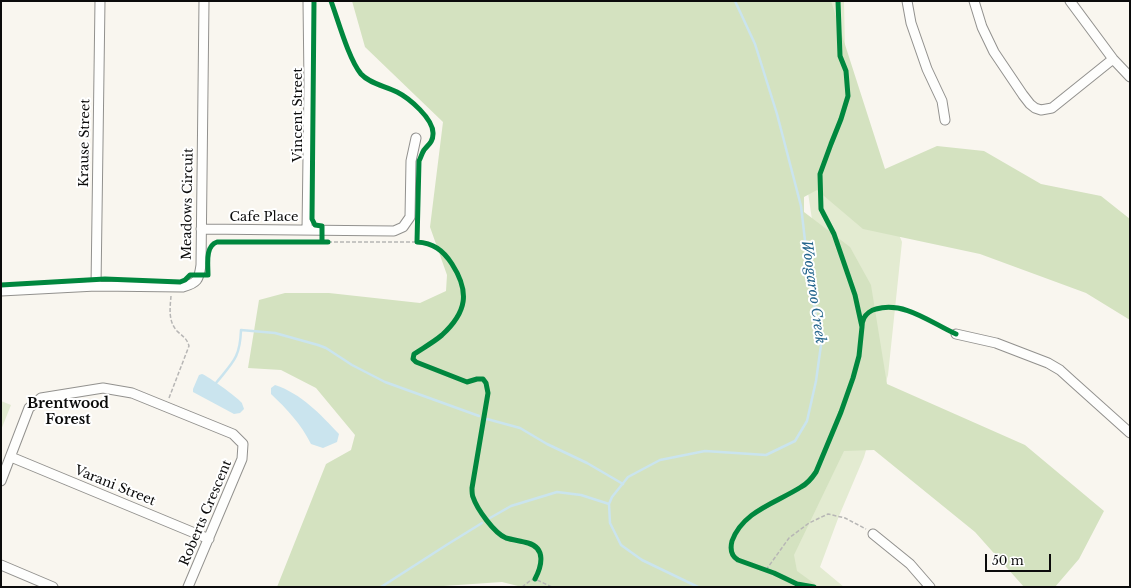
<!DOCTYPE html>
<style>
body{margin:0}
#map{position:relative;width:1131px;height:588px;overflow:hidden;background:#f9f6ef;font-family:"Libre Baskerville",serif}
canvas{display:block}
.frame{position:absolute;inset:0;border:2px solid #0b0b0b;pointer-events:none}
.scale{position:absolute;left:985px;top:554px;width:66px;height:18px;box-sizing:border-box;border:2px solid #0b0b0b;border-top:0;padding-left:5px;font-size:12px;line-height:14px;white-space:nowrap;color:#0b0b0b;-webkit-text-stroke:3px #fff;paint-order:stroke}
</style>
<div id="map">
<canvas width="1131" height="588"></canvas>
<div class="frame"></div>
<div class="scale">50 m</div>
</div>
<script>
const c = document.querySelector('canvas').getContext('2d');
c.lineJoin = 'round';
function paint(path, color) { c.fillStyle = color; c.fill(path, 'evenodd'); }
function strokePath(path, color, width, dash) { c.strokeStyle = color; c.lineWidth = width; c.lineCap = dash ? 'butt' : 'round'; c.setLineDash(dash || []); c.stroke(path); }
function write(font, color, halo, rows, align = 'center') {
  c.font = font + ' "Libre Baskerville",serif'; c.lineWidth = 4; c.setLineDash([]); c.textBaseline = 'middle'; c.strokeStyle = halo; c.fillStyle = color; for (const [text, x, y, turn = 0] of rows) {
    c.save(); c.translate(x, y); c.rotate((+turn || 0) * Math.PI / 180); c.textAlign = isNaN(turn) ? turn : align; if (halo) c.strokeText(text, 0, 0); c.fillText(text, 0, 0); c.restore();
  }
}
paint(new Path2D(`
 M755,1H844L845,50L858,133L902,242L888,375L864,457L839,516L820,567L844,587H727L819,267L793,91Z
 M1,401L11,405L1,430Z`), '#e3ebd1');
paint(new Path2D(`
 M352,1H831L885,169L937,146L984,151L1041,184L1101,196L1130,219V320L1086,293L980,254L863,229L817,190L804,197V212L850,247L871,285L887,384L1025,445L1104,511L1079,559L1055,587H1024L975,532L874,450L844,451L794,555L797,571L819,587H522L502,582L429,587H277L326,464L351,450L355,435L316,388L281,370L248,368L259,300L285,293H329L420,303L446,291L447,275L430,227L443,122L365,47Z`), '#d4e2c0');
paint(new Path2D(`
 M202,374C208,376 237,397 242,403C242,404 244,408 244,409L240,413L234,414L193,392V389L199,375Z
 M275,385C302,394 320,414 339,434L337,442L323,448L311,444C301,424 287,409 271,394V388Z`), '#cae4ee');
strokePath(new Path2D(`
 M216,383C233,362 240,358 241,330L275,333L318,345L326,348L352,365L385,382L479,416
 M487,419L520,428L547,444L587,463L623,484
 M490,518L511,506L557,492L581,495L609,504
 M381,587L448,544L482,523
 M698,587L642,560L621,545L610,523L609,504L612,497L628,477L660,460L705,451L766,455L795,441L807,421L816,381L821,345L809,275L801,206L777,114L755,44L735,1`), '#cae4ee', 2.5);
const minor = new Path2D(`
 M907,1L911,23L927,69L942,101L945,120
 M974,1L982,27L994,52L1023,95L1030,104L1035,108L1041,110L1052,108L1113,59
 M1070,1L1113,59L1130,77
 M201,229L394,231L403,227L410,217L411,161L416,138
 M307,230L309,83L308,1
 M96,286L100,1
 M1,291L96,286L183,287C197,283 199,280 201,265L204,1
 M956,334L996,343L1048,363L1060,370L1071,380L1130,433
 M11,457L209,539
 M1,481L29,408L41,398L103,388L132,393L233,434L243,444L242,459L188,587
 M873,534L910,564L930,587
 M1,565L53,587`);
strokePath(minor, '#92918e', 11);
strokePath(new Path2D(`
 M328,242H417
 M169,398L189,346C187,338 182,336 177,331C168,321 170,308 171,296
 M766,570L789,538L809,523L828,514L845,518L866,529
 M522,587L531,580L535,579L552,587`), '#b7b6b5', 1.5, [4, 2]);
strokePath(minor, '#fefefd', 9);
strokePath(new Path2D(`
 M314,1L312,219L315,225L322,226V242
 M331,1C338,20 349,60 361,74C370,84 385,86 397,92C409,98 434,119 433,134C433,142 428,145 424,150C422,153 421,157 419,161L417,242C433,243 443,250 452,264C470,292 467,312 442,335C434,342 423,348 414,354L413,359L416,362L467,382L477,379H483L486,383L488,393L472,488C472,491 472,495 473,497C477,509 494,533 506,538C513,540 521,541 528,543C546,548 542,566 535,579
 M1,285L105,279L180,282L185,280L190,275H208C208,264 205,246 217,242H328
 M862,327C862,324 863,320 864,318C866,314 871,310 876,309C905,301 931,323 956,334
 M814,587L797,584L774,573L738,560C731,556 730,549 732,541C743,511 776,503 801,487C807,484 812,478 816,472L841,412L853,378L859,356L862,327L855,295L834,234L821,209L820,174L831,144L841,119L848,96L846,71L840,56L838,1`), '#00873e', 5);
write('13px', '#0b0b0b', '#fff', [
 ["Vincent Street",298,115,-90],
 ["Krause Street",85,143,-89],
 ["Meadows Circuit",188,204,-89],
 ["Cafe Place",264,217],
 ["Varani Street",115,486,22],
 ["Roberts Crescent",206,513,-67]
]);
write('italic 14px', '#24658d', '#fff', [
 ["Woogaroo Creek",813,292,82]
]);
write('bold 14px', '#0b0b0b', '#fff', [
 ["Brentwood",68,404],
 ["Forest",68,420]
]);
</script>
